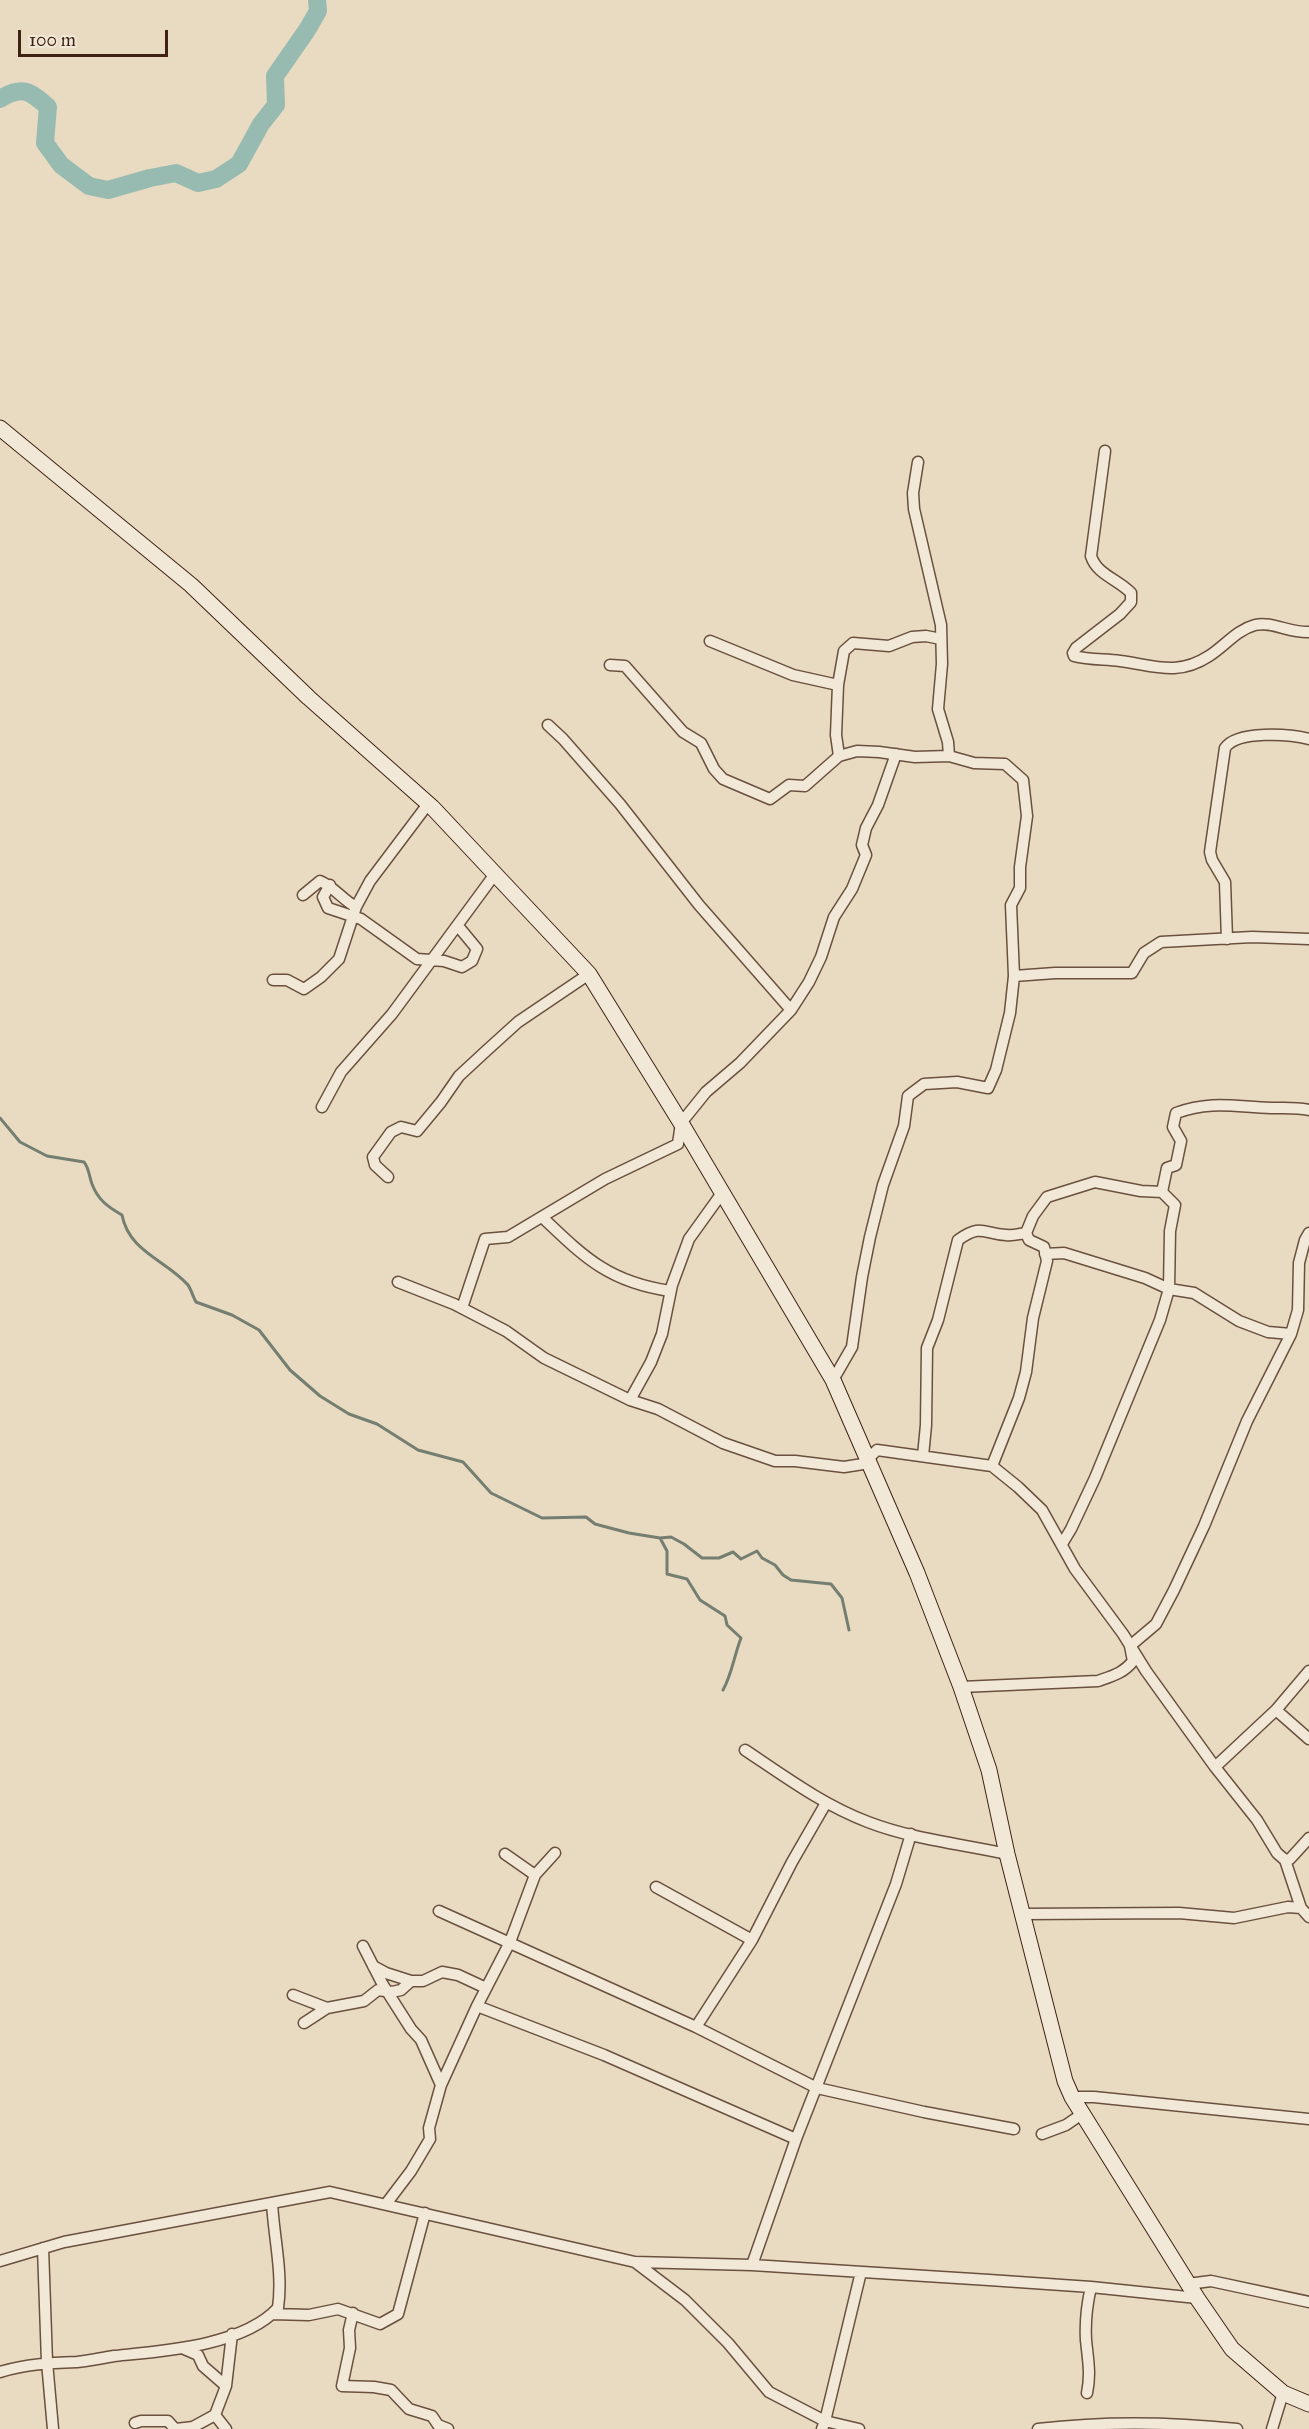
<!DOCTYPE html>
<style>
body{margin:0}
#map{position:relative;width:1309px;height:2429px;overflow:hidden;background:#e9dbc1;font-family:"IM FELL Great Primer",serif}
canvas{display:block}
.scale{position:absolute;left:18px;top:30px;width:150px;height:27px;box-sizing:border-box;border:3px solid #3f2213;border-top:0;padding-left:8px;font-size:18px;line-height:21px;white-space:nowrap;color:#3f2213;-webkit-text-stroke:4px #f1e8d7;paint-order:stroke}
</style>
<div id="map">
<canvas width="1309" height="2429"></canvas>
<div class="scale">100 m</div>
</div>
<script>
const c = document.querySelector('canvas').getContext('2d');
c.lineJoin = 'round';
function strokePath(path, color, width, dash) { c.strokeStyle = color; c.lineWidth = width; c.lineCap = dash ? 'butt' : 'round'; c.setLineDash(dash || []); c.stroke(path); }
strokePath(new Path2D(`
 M0,1118L20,1142L47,1156L84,1162C89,1168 89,1176 92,1184C98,1200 108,1207 122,1215C129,1252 166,1260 188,1285C191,1289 193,1297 196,1302L232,1315L259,1330L290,1370L320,1396L349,1414L377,1424L418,1450L463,1462L491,1493L542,1518L586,1517L595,1524L629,1533L660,1538L671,1537L684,1544L702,1558H719L733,1552L741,1559L757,1551L762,1558L775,1565L783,1575L791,1580L831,1584L842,1598L849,1630
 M660,1538L667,1551V1574L687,1579L700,1600L725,1616L727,1625L741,1638C734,1656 732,1674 723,1690`), '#747e71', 3);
strokePath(new Path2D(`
 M0,99C22,85 30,91 48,107L45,143L61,165L89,186L108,190L150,178L176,173L198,183L216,179L239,164L261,124L276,105L275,76L307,30L318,11L317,0`), '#97bbb0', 18);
const street = new Path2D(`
 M1105,451L1091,556C1097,575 1118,579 1131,593V602L1120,614L1076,648L1073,653L1074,656C1089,660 1105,659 1120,661C1153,665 1177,677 1209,656C1225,646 1236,630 1255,625C1272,621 1289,633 1309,632
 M710,641L793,675L838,685L844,651L853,643L889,646L912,637L926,636L941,639
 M610,665L625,666L683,732L701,743L714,769L723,779L770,799L789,785L805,786L839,756L857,751L879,752L915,757L949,756L948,742L938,709L942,664L941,625L914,509L913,493L918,462
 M838,685L836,735L839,756
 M330,885L323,897L328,908L361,919L417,959L444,961L462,967L472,961L477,949L458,926
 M303,895L320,881C334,887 343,900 356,907
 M1227,939L1225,882L1212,860L1210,852L1225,748C1237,730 1290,734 1309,739
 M1014,976L1055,973H1132L1144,953L1161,942L1252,937L1309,939
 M273,980H287L304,989L321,977L339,959L356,907L370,881L428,804
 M791,1010L809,982L821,957L834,917L852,889L866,855L862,845L866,828L878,805L896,754
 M322,1107L341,1072L392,1014L495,874
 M388,1177L375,1165L373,1157L391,1132L401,1127L417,1131L441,1102L459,1076L486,1051L518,1022L589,974
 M542,1217C585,1258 609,1282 670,1291
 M1045,1254L1064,1253L1145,1278L1169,1289L1194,1293L1239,1321L1268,1332L1291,1334
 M398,1282L454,1304L506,1331L544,1358L630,1400L658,1409L723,1443L775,1461H795L844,1467L863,1464L877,1450L992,1466L1019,1398L1026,1372L1033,1318L1047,1261L1044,1247L1029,1240L1026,1233L1033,1216L1047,1197L1095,1182L1141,1191L1162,1192L1167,1168L1176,1165L1181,1141L1173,1127L1176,1113C1211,1100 1236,1107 1271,1108C1285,1108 1296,1107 1309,1110
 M462,1308L485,1239L508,1237L605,1179L678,1144L681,1123L706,1092L740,1063L791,1010L699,905L620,804L563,739L548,725
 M833,1380L852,1347L862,1277L870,1237L883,1185L904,1126L908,1096L924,1084L957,1082L988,1088L996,1070L1010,1013L1014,976L1011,905L1020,888V867L1027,816L1023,780L1005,764L974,763L949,756
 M630,1400L651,1362L662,1334L672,1285L689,1239L722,1193
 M923,1456L926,1425L927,1348L938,1320L958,1240C982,1223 983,1234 1006,1235C1012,1236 1019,1234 1026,1233
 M992,1466L1018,1487L1042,1510L1075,1569L1123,1634L1146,1671L1215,1767L1257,1820L1277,1853L1285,1860L1301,1908L1309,1917
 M1062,1544L1071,1529L1095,1478L1160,1320L1169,1289L1170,1231L1175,1205L1162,1192
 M961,1687L1098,1681C1112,1676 1124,1673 1133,1661L1130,1646L1156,1624L1174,1590L1204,1526L1247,1421L1291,1334L1298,1310L1299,1263L1305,1240L1309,1233
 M1276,1710L1309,1739
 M745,1750C784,1776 823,1805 868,1822C912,1839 961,1844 1007,1854
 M1215,1767L1276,1710L1309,1671
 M505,1854L535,1875
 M1285,1860L1290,1859L1309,1838
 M656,1887L752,1940
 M439,1911L696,2027L817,2088L924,2112L1014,2129
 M1023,1914L1179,1913L1234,1918L1288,1907L1301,1908
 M363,1946L383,1985L411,2029L421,2040L441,2085
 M373,1966L386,1973L411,1981
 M293,1995L327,2008
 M477,2006L604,2055L796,2139
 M304,2023L327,2008L364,2001L378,1990L392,1992L401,1990L411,1981H423L442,1972L458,1975L486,1988
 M696,2027L752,1940L792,1862L826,1803
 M1072,2097H1094L1309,2119
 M1042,2134L1066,2125L1082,2114
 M386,2204L411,2171L430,2139L429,2128L441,2085L477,2006L510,1942L535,1875L555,1853
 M43,2248L47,2362L53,2429
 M0,2261L64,2242L330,2192L635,2262L752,2265L989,2280L1091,2287L1197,2298
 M635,2262L685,2300L728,2343L769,2392L825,2421L822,2429
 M752,2265L796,2139L896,1884L911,1834
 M1188,2284L1211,2281L1309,2302
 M353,2313L349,2330L350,2348L342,2386L374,2387L391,2390L409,2409L432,2416L438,2425L448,2429
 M272,2314L309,2315L338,2309L380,2324L398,2314L425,2213
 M182,2348L198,2355L203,2366L226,2386
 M0,2372C26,2364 50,2363 77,2362C89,2361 101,2358 114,2356C163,2351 243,2346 278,2308C283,2272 274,2239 272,2203
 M1087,2393C1091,2374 1088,2360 1086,2340C1085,2323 1087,2304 1091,2287
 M215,2415L226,2429
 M135,2423L141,2421H168L175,2429
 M176,2429L193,2427L215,2415L226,2386L232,2334
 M859,2429L825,2421L861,2272
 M1038,2429C1105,2421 1171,2422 1237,2429
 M1272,2429L1283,2393`);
const secondary = new Path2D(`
 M0,428L191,585L309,698L432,807L589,974L681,1123L833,1380L917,1573L961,1687L989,1770L1007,1854L1065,2081L1072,2097L1197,2298L1232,2349L1283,2393L1309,2404`);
strokePath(street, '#6a503e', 13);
strokePath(secondary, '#3f2213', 17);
strokePath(street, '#f1e8d7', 10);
strokePath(secondary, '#f1e8d7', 15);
</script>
